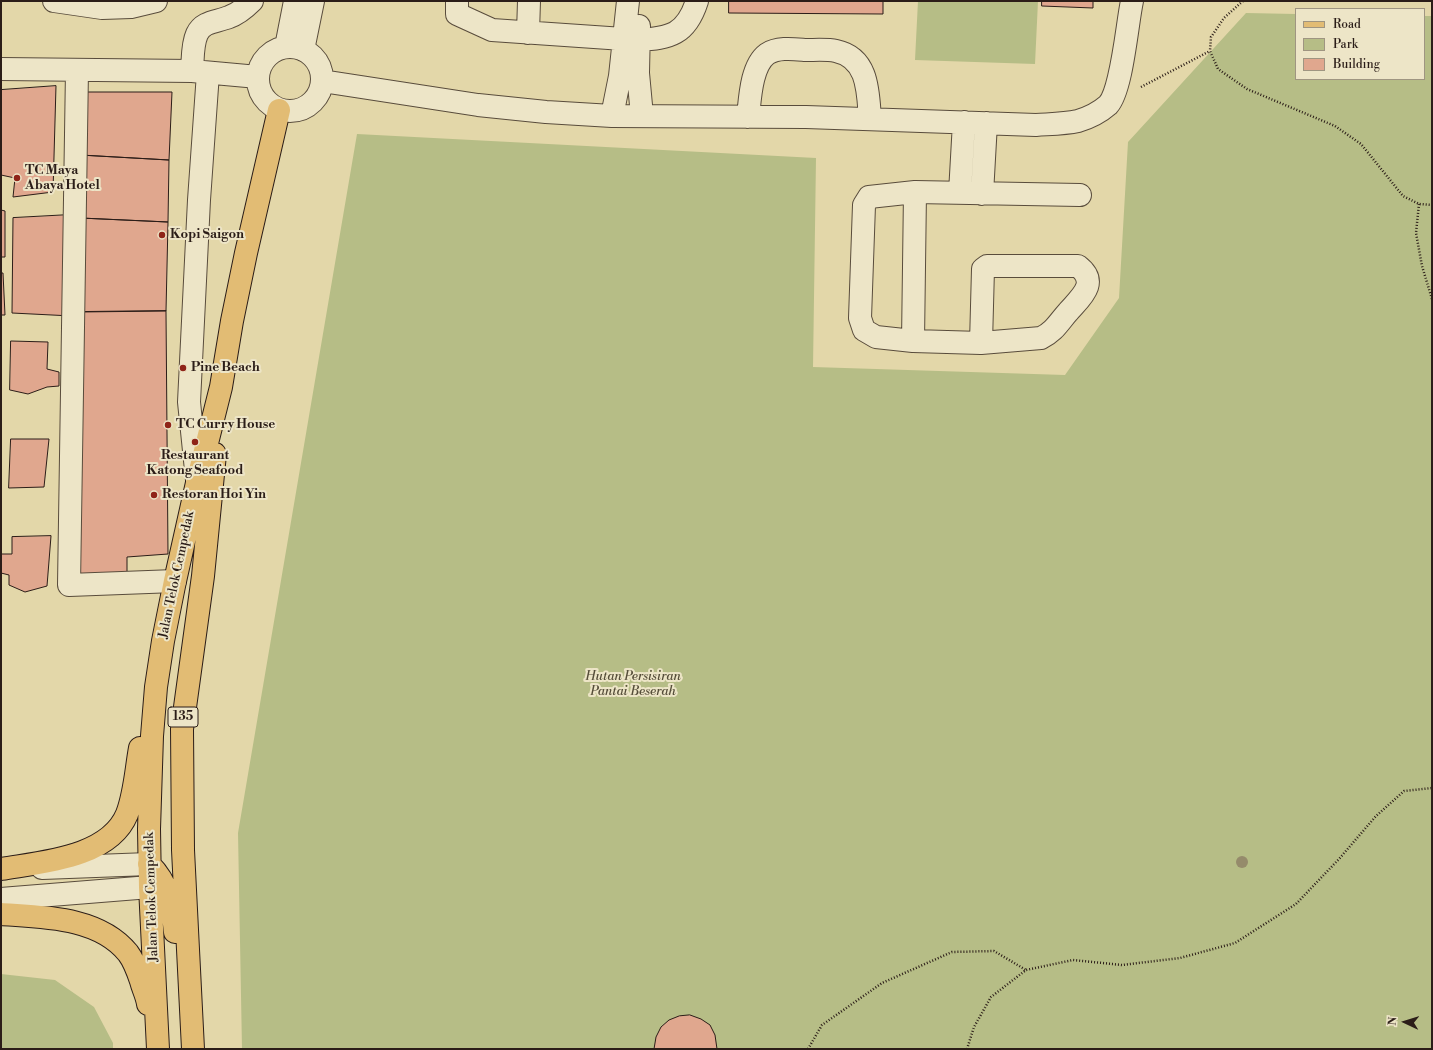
<!DOCTYPE html>
<style>
body{margin:0}
#map{position:relative;width:1433px;height:1050px;overflow:hidden;background:#e3d7a9;font-family:"Libre Bodoni",serif}
canvas{display:block}
.frame{position:absolute;inset:0;border:2px solid #2b1d18;pointer-events:none}
.legend{position:absolute;left:1295px;top:8px;width:130px;height:72px;box-sizing:border-box;background:#ede5c7;border:1px solid #9f9581;margin:0;padding:5px 7px;list-style:none;font-size:12px;color:#2b1d18}
.legend li{display:flex;align-items:center;gap:8px;height:20px}
.legend b{width:20px;border:1px solid #9f9581}
.north{position:absolute;left:1385px;top:1002px;width:40px;height:40px;-webkit-text-stroke:3px #ede5c7;paint-order:stroke;rotate:274deg;font-size:11px;font-weight:700;line-height:16px;text-align:center;color:#2b1d18}
.north::after{content:'';display:block;margin:auto;width:14px;height:18px;background:#2b1d18;clip-path:polygon(50% 0,100% 100%,50% 72%,0 100%)}
</style>
<div id="map">
<canvas width="1433" height="1050"></canvas>
<div class="frame"></div>
<ul class="legend">
<li><b style="height:5px;background:#e2bc74"></b>Road</li>
<li><b style="height:11px;background:#b6bd86"></b>Park</li>
<li><b style="height:11px;background:#e0a78e"></b>Building</li>
</ul>
<div class="north">N</div>
</div>
<script>
const c = document.querySelector('canvas').getContext('2d');
c.lineJoin = 'round';
function paint(path, color) { c.fillStyle = color; c.fill(path, 'evenodd'); }
function strokePath(path, color, width, dash) { c.strokeStyle = color; c.lineWidth = width; c.lineCap = dash ? 'butt' : 'round'; c.setLineDash(dash || []); c.stroke(path); }
function write(font, color, halo, rows, align = 'center') {
  c.font = font + ' "Libre Bodoni",serif'; c.lineWidth = 4; c.setLineDash([]); c.textBaseline = 'middle'; c.strokeStyle = halo; c.fillStyle = color; for (const [text, x, y, turn = 0] of rows) {
    c.save(); c.translate(x, y); c.rotate((+turn || 0) * Math.PI / 180); c.textAlign = isNaN(turn) ? turn : align; if (halo) c.strokeText(text, 0, 0); c.fillText(text, 0, 0); c.restore();
  }
}
paint(new Path2D(`
 M918,1H1038L1035,64L915,60Z
 M1246,13L1296,14V79H1424V16H1432V1049H242L238,833L357,134L816,158L813,367L1065,375L1119,298L1128,142Z
 M1,974L55,980L94,1007L113,1043V1049H1Z`), '#b6bd86');
const building = new Path2D(`
 M729,1H883V14L729,13Z
 M1042,1H1093V8L1042,6Z
 M56,86L53,192L13,197L15,178L1,175V90Z
 M81,92H172L169,160L80,155Z
 M80,155L169,160L168,222L80,218Z
 M1,210L5,211V257H1Z
 M69,215L72,316L12,313L13,218Z
 M80,218L168,222L166,311L79,312Z
 M1,273H3L5,315H1Z
 M166,311L168,554L127,557V575L80,576L79,312Z
 M11,341L48,342L47,369L59,372V386L47,387L28,394L10,390Z
 M11,439H49L44,487L9,488Z
 M51,536L47,586L25,592L9,585V575L1,573V554H12V537Z
 M690,1015L701,1019L710,1025L715,1035L717,1049H654L656,1037L661,1027L669,1020L679,1016Z`);
paint(building, '#e0a78e');
strokePath(building, '#2b1d18', 1);
const minor = new Path2D(`
 M54,1L102,8L131,7L156,1
 M457,1V14L492,30L638,40C670,38 686,35 697,1
 M639,26L638,73L642,116
 M528,33L529,1
 M258 79a32 32 0 1 1 64 0a32 32 0 1 1-64 0Z
 M286,47L295,1
 M303,50L313,1
 M1,69L192,71L258,77
 M77,70L69,585L175,581
 M192,71C193,59 192,45 197,34C203,21 217,22 229,17C238,14 245,8 252,1
 M322,81L478,105L546,112L612,116L806,117L1036,125C1050,124 1064,124 1078,121C1088,118 1100,112 1108,105C1122,90 1127,24 1132,1
 M612,116L620,76L628,1
 M748,117C750,99 751,66 767,54C778,47 793,49 806,50C815,50 827,49 836,51C869,58 868,93 870,119
 M960,193L964,122
 M982,194L986,123
 M913,341L915,192
 M981,343L983,269L987,266H1078C1100,283 1080,298 1068,312C1059,322 1054,332 1041,338L981,343L913,341L876,337L864,330L860,318L864,205L869,197L915,192L1080,195
 M197,480L189,402L199,200L208,73
 M42,868L149,864
 M1,899L150,887`);
const major = new Path2D(`
 M149,864C169,884 172,905 175,932
 M1,869C41,862 109,858 127,814C135,793 136,770 140,748
 M1,914C44,917 99,917 128,953C134,961 138,972 141,981C143,989 147,996 148,1004
 M158,1049L150,887L149,829L152,736L156,687L163,641L175,581L197,483L221,387L232,321L246,253L279,110
 M193,1049L183,850L182,729L203,576L215,454`);
strokePath(minor, '#594c3c', 24);
strokePath(major, '#2b1d18', 24);
strokePath(new Path2D(`
 M1243,1L1224,18L1211,37L1210,51L1218,69L1247,89L1335,126L1361,144L1403,196L1419,204L1432,205
 M1141,87L1210,51
 M1419,204L1416,233L1422,266L1432,299
 M808,1049L822,1025L882,983L952,952L994,951L1026,970
 M967,1049L974,1027L991,997L1026,970L1073,960L1122,965L1180,958L1235,943L1296,904L1339,859L1376,816L1404,791L1432,788`), '#2b1d18', 2.5, [1, 2]);
strokePath(minor, '#ede5c7', 22);
strokePath(major, '#e2bc74', 22);
c.fillStyle = '#958b6b';
for (const [x, y] of [
 [1242,862]
]) { c.beginPath(); c.arc(x, y, 6, 0, 2 * Math.PI); c.fill(); }
for (const [x, y, r, color] of [
 [17,178,4,"#8f2418"],
 [162,235,4,"#8f2418"],
 [183,368,4,"#8f2418"],
 [168,425,4,"#8f2418"],
 [195,442,4,"#8f2418"],
 [154,495,4,"#8f2418"]
]) { const dot = new Path2D(); dot.arc(x, y, r, 0, 2 * Math.PI); c.fillStyle = color; c.fill(dot); strokePath(dot, '#ede5c7', 1.5); }
for (const [x, y, w] of [
 [183,717,30]
]) { const box = new Path2D(); box.roundRect(x - w / 2, y - 10, w, 20, 3); c.fillStyle = '#ede5c7'; c.fill(box); strokePath(box, '#2b1d18', 1); }
write('bold 12px', '#2b1d18', null, [
 ["135",183,717]
]);
write('bold 13px', '#2b1d18', '#ede5c7', [
 ["TC Maya",25,171],
 ["Abaya Hotel",25,186],
 ["Kopi Saigon",170,235],
 ["Pine Beach",191,368],
 ["TC Curry House",176,425],
 ["Restaurant",195,456,"center"],
 ["Katong Seafood",195,471,"center"],
 ["Restoran Hoi Yin",162,495]
], 'left');
write('13px', '#2b1d18', '#ede5c7', [
 ["Jalan Telok Cempedak",177,575,-78],
 ["Jalan Telok Cempedak",152,897,-92]
]);
write('italic 13px', '#554d39', '#ede5c7', [
 ["Hutan Persisiran",633,677],
 ["Pantai Beserah",633,692]
]);
</script>
